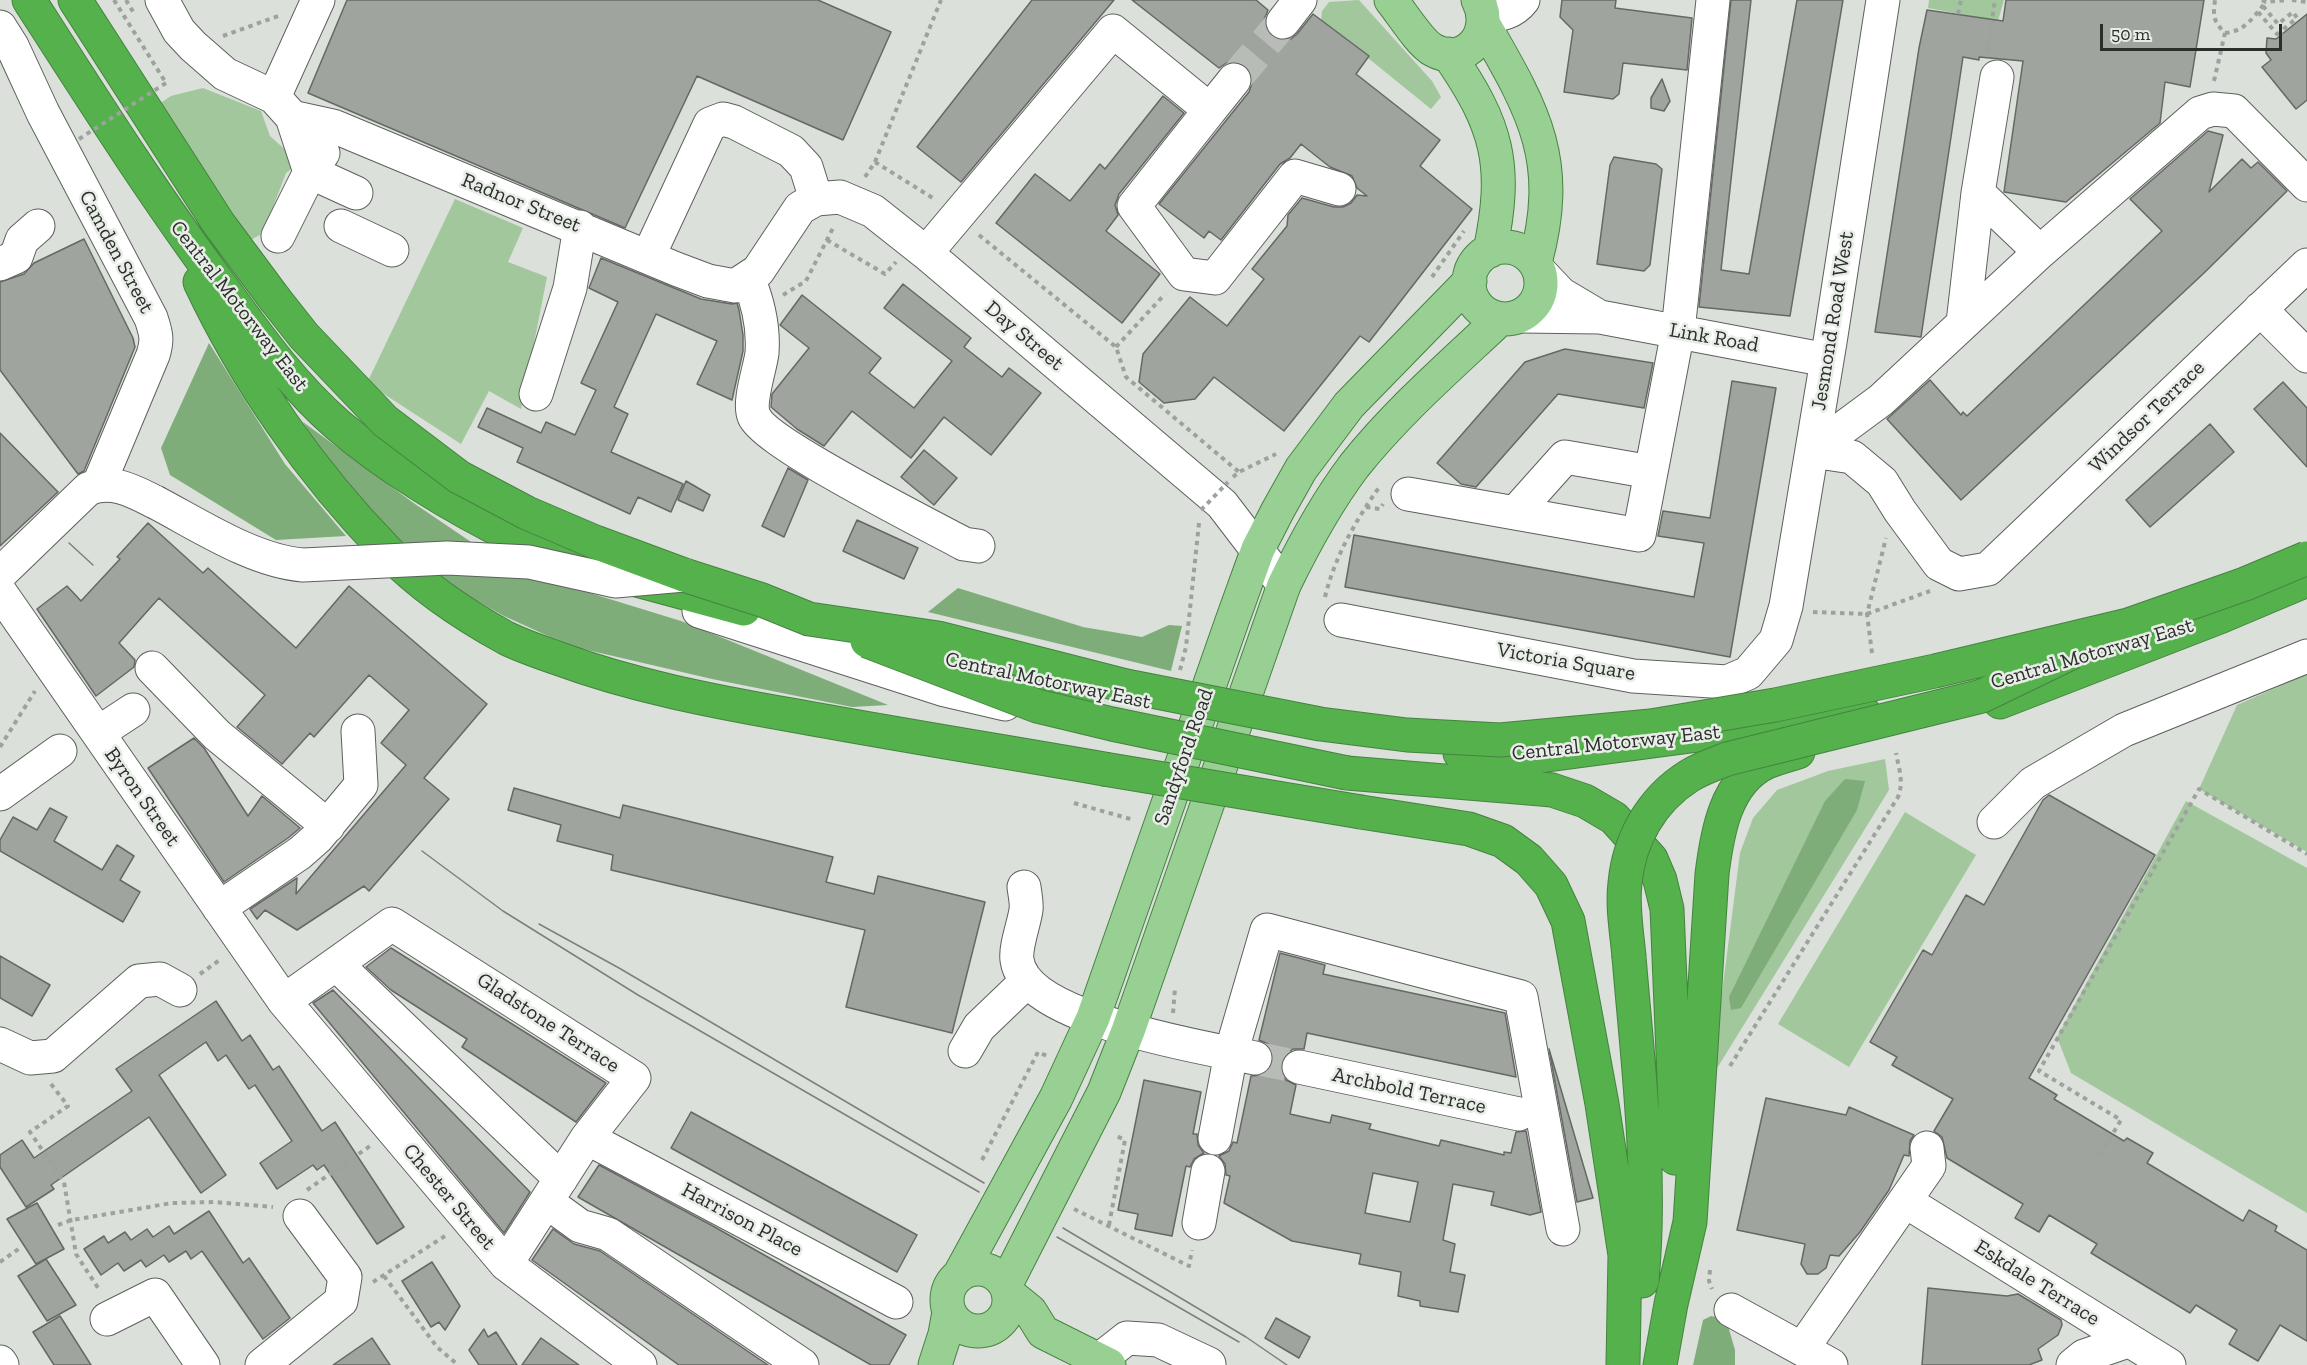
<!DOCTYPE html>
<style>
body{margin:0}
#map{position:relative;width:2307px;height:1365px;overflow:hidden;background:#dbe0da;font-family:"Zilla Slab",serif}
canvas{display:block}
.scale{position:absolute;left:2100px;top:24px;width:182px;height:27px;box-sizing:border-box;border:3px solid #2c2e2c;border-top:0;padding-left:8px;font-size:18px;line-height:21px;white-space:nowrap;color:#2c2e2c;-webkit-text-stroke:4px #e8ede7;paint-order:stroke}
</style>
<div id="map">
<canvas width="2307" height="1365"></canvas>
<div class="scale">50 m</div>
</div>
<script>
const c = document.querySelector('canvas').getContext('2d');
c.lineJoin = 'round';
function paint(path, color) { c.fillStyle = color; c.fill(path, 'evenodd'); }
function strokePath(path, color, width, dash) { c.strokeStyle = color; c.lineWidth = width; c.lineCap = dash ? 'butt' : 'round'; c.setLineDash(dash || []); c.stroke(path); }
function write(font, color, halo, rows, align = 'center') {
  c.font = font + ' "Zilla Slab",serif'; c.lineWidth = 5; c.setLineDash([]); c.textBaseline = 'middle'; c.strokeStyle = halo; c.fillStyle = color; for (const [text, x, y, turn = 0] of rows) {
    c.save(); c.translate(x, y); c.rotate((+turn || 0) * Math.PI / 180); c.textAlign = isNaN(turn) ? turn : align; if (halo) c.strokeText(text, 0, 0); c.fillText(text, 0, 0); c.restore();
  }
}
paint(new Path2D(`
 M1359,0L1432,81L1441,97L1431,109L1321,20L1322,11L1329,2Z
 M1929,0H2004L1998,21L1928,8Z
 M203,88L261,111L270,136L290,154L294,167L286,173L263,233L251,240L159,104L171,96Z
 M455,199L523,228L508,262L547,277L521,409L489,391L461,444L367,383Z
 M2307,674V852L2199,789L2237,705Z
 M1885,759L1889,790L1711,1078L1740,853L1753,818L1777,790L1828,771Z
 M2186,801L2307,868V1213L2071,1073L2057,1037Z
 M1905,812L1976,855L1849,1067L1778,1024Z`), '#a2c79d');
paint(new Path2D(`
 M209,343L285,464L346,536L276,540L170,475L161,448Z
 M303,422L415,504L480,548L577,589L681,621L888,705L852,707L712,679L570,646L504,616L434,577L391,541L326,459Z
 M958,588L1083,627L1142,637L1169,625L1182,626L1171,671L928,612Z
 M1845,779L1865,781L1857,810L1741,1008L1731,1010L1729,997L1825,801Z
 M1711,1316L1726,1319L1735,1350V1365H1693L1703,1320Z`), '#7fad7a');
const building = new Path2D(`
 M347,0H818L891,32L843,140L697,76L625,228L308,93Z
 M1032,0H1114L961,182L917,147Z
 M1132,0H1256L1268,10L1264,20L1266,30L1272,37L1281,41L1291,39L1297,34L1313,14L1369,56L1356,74L1440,140L1420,166L1472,209L1369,342L1360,336L1284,431L1214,377L1195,399L1164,403L1139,382L1143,354L1190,297L1227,326L1264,279L1252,269L1287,226L1288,215L1302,198L1334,207H1343L1351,203L1357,195L1367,196L1357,188L1352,176L1330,167L1301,144L1290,158L1280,164L1221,240L1209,231L1204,238L1159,204L1249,92L1252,83V74L1246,66L1237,62H1228L1219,68Z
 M1562,0H1616L1615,8L1692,18L1687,70L1623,63L1619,94L1613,99L1564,92L1573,30L1560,17Z
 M1731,0H1751L1721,270L1749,274L1797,0H1843L1790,316L1699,307Z
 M2006,0H2204L2190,87L2165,82L2160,123L2066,202L2004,192L2023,61L1979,57V60L1963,57L1921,337L1875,332L1919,48L1927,10L2003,21Z
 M2307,14V100L2296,109L2262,67L2271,60L2266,53L2267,38L2276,39Z
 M1662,79L1670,101L1664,111L1651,108V98Z
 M1163,96L1184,113L1119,194L1115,205L1118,215L1106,231L1160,274L1122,323L996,223L1035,174L1070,201L1100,164L1105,169Z
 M2208,131L2223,135L2209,192L2242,159L2251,168L2258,162L2287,191L2204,273L1961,500L1887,419L1930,380L1961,415L1963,412L1967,416L2162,231L2130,199Z
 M1614,157L1656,164L1662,169L1650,265L1644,271L1597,264L1610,165Z
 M84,239L133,338L135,347L84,471L78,474L0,370V282L24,274L34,263Z
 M601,258L701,299L732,304L737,303L739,310L743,335V351L732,400L697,384L717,341L656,314L614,407L628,414L611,452L683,484L671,512L638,497L630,514L517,462L523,448L478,427L487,408L541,433L546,422L575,435L596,390L581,383L618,302L589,288Z
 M903,284L971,338L964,347L1002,377L1009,368L1041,393L991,455L944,417L911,458L852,411L824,446L797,429L771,407L772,394L809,348L780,325L802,295L881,358L869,373L914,408L952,361L884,308Z
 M1565,349L1653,363L1644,408L1558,394L1476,487L1461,484L1437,463L1525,362Z
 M1732,381L1776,388L1730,657L1345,587L1354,535L1694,597L1704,543L1658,536L1663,511L1710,518Z
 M2283,382L2307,408V467L2254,409Z
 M2210,424L2234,452L2150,527L2126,500Z
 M0,433L58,492L0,546Z
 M924,450L957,478L934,505L901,477Z
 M788,468L808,480L784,537L762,526Z
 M686,481L710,495L703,511L678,500Z
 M857,520L918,548L904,579L843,551Z
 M148,523L203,573L208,568L296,648L349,586L487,704L424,778L449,799L369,891L364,886L297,930L265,910L257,919L250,909L297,878L296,894L406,765L381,743L409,710L369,675L314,737L310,733L282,764L237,727L265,695L159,598L119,643L135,660L134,667L96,696L37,609L67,586L81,601L120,559L117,557Z
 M194,738L204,748L248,816L262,796L300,828L288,838L224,882L148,768Z
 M514,788L620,818L623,805L833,857L826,882L874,894L878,876L985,902L952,1033L846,1007L865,930L611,870L613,855L557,841L561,825L508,810Z
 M2049,795L2155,855L2029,1078L2057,1095L2054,1099L2124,1141L2127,1138L2153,1153L2147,1163L2243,1221L2249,1210L2277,1226L2275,1231L2307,1250V1341L2280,1325L2258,1361L2229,1344L2237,1330L2196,1305L2190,1313L2091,1253L2097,1244L2049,1215L2039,1232L2015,1218L2023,1204L1947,1158L1942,1137L1934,1131L1953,1099L1892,1065L1897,1057L1870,1042L1923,950L1932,955L1966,895L1984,905L2043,800Z
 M50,808L67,817L54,841L102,870L117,845L134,856L120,880L140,892L123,922L0,851V840L13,817L37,830Z
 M391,948L606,1083L576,1122L462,1047L467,1039L391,990L366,967Z
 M1280,953L1325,965L1323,974L1505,1013L1516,1077L1307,1033L1304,1049H1293L1285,1055L1281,1064V1072L1286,1080L1296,1085L1290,1114L1330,1123L1332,1115L1371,1124L1369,1129L1439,1146L1441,1140L1504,1155V1152L1511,1153L1516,1132L1526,1131L1541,1212L1530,1215L1491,1205L1494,1192L1453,1184L1443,1240L1455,1244L1450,1272L1465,1275L1458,1312L1420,1306V1301L1398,1296L1401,1272L1359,1264L1361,1254L1292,1241L1224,1203L1230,1176L1226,1175L1225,1164L1219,1156L1229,1151L1233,1142L1237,1143L1251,1076L1262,1075L1269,1070L1273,1062L1272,1051L1268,1044L1259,1040ZM1373,1173L1418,1182L1410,1222L1365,1213Z
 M0,956L50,985L32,1016L0,998Z
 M333,990L530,1192L504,1233L313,1003Z
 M216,1001L242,1041L250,1035L273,1070L279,1066L322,1131L335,1122L404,1227L377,1244L324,1165L317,1170L313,1165L277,1189L260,1163L292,1141L255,1085L249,1089L226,1055L218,1061L206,1042L159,1075L226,1175L201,1193L149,1117L51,1185L54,1189L26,1207L0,1167V1155L22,1140L34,1158L132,1091L116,1069Z
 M1549,1049L1593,1198L1577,1202Z
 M1144,1080L1201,1092L1193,1134H1197L1198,1145L1204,1153L1194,1159L1190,1167L1186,1166L1172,1236L1135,1229L1138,1214L1118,1210Z
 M1766,1098L1846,1115L1849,1107L1914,1135L1910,1141L1909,1156L1904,1155L1889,1190L1860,1232L1839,1256L1830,1255L1826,1268L1818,1274H1807L1801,1264L1805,1244L1737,1230Z
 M691,1112L917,1235L897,1272L671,1148Z
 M599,1165L711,1225L906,1335L889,1365H871L578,1197Z
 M37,1203L64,1249L36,1264L7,1219Z
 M209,1211L243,1263L249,1258L290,1318L263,1339L202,1251L191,1259L186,1251L169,1262L164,1255L146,1267L141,1260L124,1271L118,1263L101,1275L84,1249L104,1236L108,1243L125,1232L131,1240L147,1229L153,1237L169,1226L174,1234Z
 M553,1229L574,1244L600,1251L768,1365H679L532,1260Z
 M46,1259L76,1305L47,1321L18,1276Z
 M432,1262L460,1306L445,1330L439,1322L431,1327L402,1281Z
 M1928,1288L2007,1296L2018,1294L2061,1320L2062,1325L2058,1335L2038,1349L2042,1360L2029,1365H1922Z
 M60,1316L91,1365H54L33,1332Z
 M1276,1318L1310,1337L1299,1358L1265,1338Z
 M484,1329L488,1337L496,1332L517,1365H479L469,1350Z
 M372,1338L390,1365H333Z
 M541,1338L579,1365H522Z`);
paint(building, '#a0a49f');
strokePath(building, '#656964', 1.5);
strokePath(new Path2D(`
 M1234,80L1283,22
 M1255,1058L1299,1067`), '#b8bcb7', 33, [33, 16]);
const minor = new Path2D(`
 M162,0L179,31L193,46L225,74L274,97L292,117L310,172L356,193
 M1484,17C1500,15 1513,13 1523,0
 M1283,22L1300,0
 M0,27L12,46L43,113L151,318C156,333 158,340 153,355L99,484
 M1997,77L1978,193L2040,252
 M274,97L318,0
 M1210,110L1234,80
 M292,117L333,126L676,269L708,281L735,286L758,271L800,208L816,199L840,197L873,211L926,253L1222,504L1284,585
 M341,226L392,250
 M278,236L310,172L323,153
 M926,253L1113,31L1210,110L1134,206L1184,274L1215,278L1295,176L1339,189
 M648,257L710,124L723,119L734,122L791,151L806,167L816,199
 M0,264L16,257L22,240L38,226
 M1540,272L1561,294L1598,316
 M748,278C758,302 764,326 762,353C760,369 748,402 754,416C765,443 929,525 964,544L978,546
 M2260,309L2307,356
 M1520,316L1600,317L1827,360
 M1963,323L1978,193
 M536,394L570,288L580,227
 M1812,451L1852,457L1882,482L1900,511L1939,564L1959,574L1988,569L2307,265
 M1812,451L1881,400L2040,252L2200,113L2213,109L2234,111L2307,185
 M1408,494L1639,535L1678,331L1713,0
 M1515,513L1565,457L1651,472
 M0,574L88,489C112,479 133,491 155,502
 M0,592L284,1001L506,1264L640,1365
 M699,611L945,690L1005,704
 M1341,620L1633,676L1727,682L1748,673L1776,640L1786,606L1830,342L1883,0
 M152,668L217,735L328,826
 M98,733L133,710
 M0,794L60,751
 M1994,822L2033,783L2124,730L2307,656
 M1024,887C1025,895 1027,903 1026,910C1024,924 1015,947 1017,960C1025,1019 1205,1048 1255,1058
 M219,908L300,853L317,838L361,785L358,731
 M336,964L561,1179
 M284,1001L392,924L634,1078L587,1138L506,1264
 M0,1044L30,1058L53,1056L139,981L160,979L180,990
 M965,1051L979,1027L1026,982
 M1299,1067L1519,1114
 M587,1138L896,1302
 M1215,1138L1231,1053L1267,930L1521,997L1563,1229
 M1905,1201L2169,1365
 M547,1202L580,1226L608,1234L802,1365
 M1199,1223L1208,1171
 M1731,1310L1831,1365
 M107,1319L155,1295L203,1365
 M1802,1349L1929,1166L1927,1148
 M1099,1360L1127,1338L1158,1340L1209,1364
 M0,1362L2,1365
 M262,1365L341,1301L345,1277L300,1216
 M2073,1365L2084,1356L2128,1341`);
const major = new Path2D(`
 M1391,0C1401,12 1420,43 1433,50C1466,68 1495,32 1478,0
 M1484,25C1534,112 1563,160 1535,263
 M1448,54C1498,126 1508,165 1490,251
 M1469 283a36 36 0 1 1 72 0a36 36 0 1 1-72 0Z
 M947 1300a31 31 0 1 1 62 0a31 31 0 1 1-62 0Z
 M960,1274L1056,1098L1093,1018L1232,621L1258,549L1278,510L1301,469L1349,405L1470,281
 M1006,1284L1104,1092L1128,1031L1284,585C1304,544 1326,503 1354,466C1397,412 1450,366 1500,319
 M1009,1294L1030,1311L1043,1332L1109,1365
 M935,1365L945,1334L949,1312`);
const highway = new Path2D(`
 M29,0C92,98 154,196 224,290C259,338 293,386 338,425C387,467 456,509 514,537C536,548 559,555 582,563
 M75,0L219,224L274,298
 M200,282C246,380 311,473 387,551C420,585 464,615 506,638C522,646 540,652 557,658C633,686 711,701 791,715C895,734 1000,751 1104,769
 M637,580L744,609
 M2200,622L2222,616L2307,580
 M956,663L992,672L1088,690
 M2000,702L2222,616
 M1460,753L1525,758L1864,713
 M1347,773L1529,788L1552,790L1585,801L1614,818L1651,859L1660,880L1667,909L1675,1102V1158
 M1361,812L1469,829L1503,841L1529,860L1551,885L1568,921L1602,1104L1625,1255L1623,1364
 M1629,957C1638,1065 1652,1174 1642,1281
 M1660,1365L1671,1304L1690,1222L1712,874C1717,834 1725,781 1767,762C1777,758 1788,755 1798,752`);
strokePath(minor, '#5d615d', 35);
strokePath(major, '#468341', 35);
strokePath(highway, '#468341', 35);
strokePath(new Path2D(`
 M114,0L166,83
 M126,0L135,15
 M2262,0L2266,2L2286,0
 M2292,0L2307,2
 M2263,6L2278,24L2293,12L2297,18L2280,32L2282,35
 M2258,12L2277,34L2280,32
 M1958,14L1961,0
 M2225,33C2246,31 2253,17 2266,2
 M223,36L281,15
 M1987,52L1995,0
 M2214,81L2225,33C2213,21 2213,16 2215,0
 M875,162L936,200
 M865,177L875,162L941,0
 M979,235L1116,347L1126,377L1239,472
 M827,240L885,274L896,262
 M1432,277L1464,231
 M783,295L806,281L834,226
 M1116,347L1165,294
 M1233,477L1239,472L1276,454
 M1366,507L1380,509L1383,504
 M1325,597C1335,556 1356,520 1380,486
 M1813,612L1867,614L1930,591
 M1872,653L1867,614L1886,538
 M1180,670L1186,647L1199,523
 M0,747L35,691
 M1074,803L1134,820
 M200,974L221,959
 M1173,1013L1175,988
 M1730,1066L1898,797C1904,782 1899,769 1896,753
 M51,1084L68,1106L30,1132L64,1182L76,1254L100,1291
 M982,1160L1038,1052L1047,1056
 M2095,1163L2121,1120L2039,1071L2199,789L2307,854
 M307,1190L370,1146
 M1074,1209L1189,1266L1192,1250
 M58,1225L72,1220L172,1203L214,1202L273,1207
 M1109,1225L1125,1140L1114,1135
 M0,1262L20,1248
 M1710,1270L1709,1281L1712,1289
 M384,1276L437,1347L458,1365
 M373,1282L445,1236`), '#9ea29e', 4, [4.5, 4.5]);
strokePath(minor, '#fff', 33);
strokePath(major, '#98d094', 33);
strokePath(highway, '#54b14c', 33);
strokePath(new Path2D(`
 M69,543L93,565
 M422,851L503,911L638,995L979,1192
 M539,924L619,968L984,1183
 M1063,1228L1246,1337L1287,1365
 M1057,1237L1239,1342`), '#7d807d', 1.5);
const minorBridge = new Path2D(`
 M155,502C199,525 253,561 303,565L447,558L529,562L615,581L684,575`);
const highwayBridge = new Path2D(`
 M274,298L304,336L385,421L459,477L527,513L595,542L684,575L762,600L809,619L938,638L1126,686L1320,724L1407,735L1500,740L1651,726L1775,705L1935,671L2128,625L2245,584L2307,558
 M867,641L1037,706L1112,724L1347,773
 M1104,769L1361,812
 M1629,957C1627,933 1622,907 1625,883C1629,840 1651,800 1689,776C1700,769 1714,764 1727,759L1982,696L2073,652`);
strokePath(minorBridge, '#5d615d', 35, []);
strokePath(highwayBridge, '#468341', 35, []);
strokePath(new Path2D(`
 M79,139L166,83
 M1201,510L1228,482`), '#9ea29e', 4, [4.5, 4.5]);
strokePath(minorBridge, '#fff', 33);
strokePath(highwayBridge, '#54b14c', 33);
write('21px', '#2c2e2c', '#e8ede7', [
 ["Radnor Street",521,203,22],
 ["Camden Street",116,252,62],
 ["Central Motorway East",239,306,52],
 ["Jesmond Road West",1833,321,-81],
 ["Day Street",1024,336,40],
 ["Link Road",1714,338,10],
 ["Windsor Terrace",2147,417,-44],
 ["Central Motorway East",2092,654,-16],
 ["Victoria Square",1566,662,10],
 ["Central Motorway East",1048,681,12],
 ["Central Motorway East",1616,743,-6],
 ["Sandyford Road",1184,757,-71],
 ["Byron Street",142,797,55],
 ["Gladstone Terrace",548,1023,33],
 ["Archbold Terrace",1409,1091,12],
 ["Chester Street",449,1197,50],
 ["Harrison Place",742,1220,28],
 ["Eskdale Terrace",2037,1283,32]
]);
</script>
